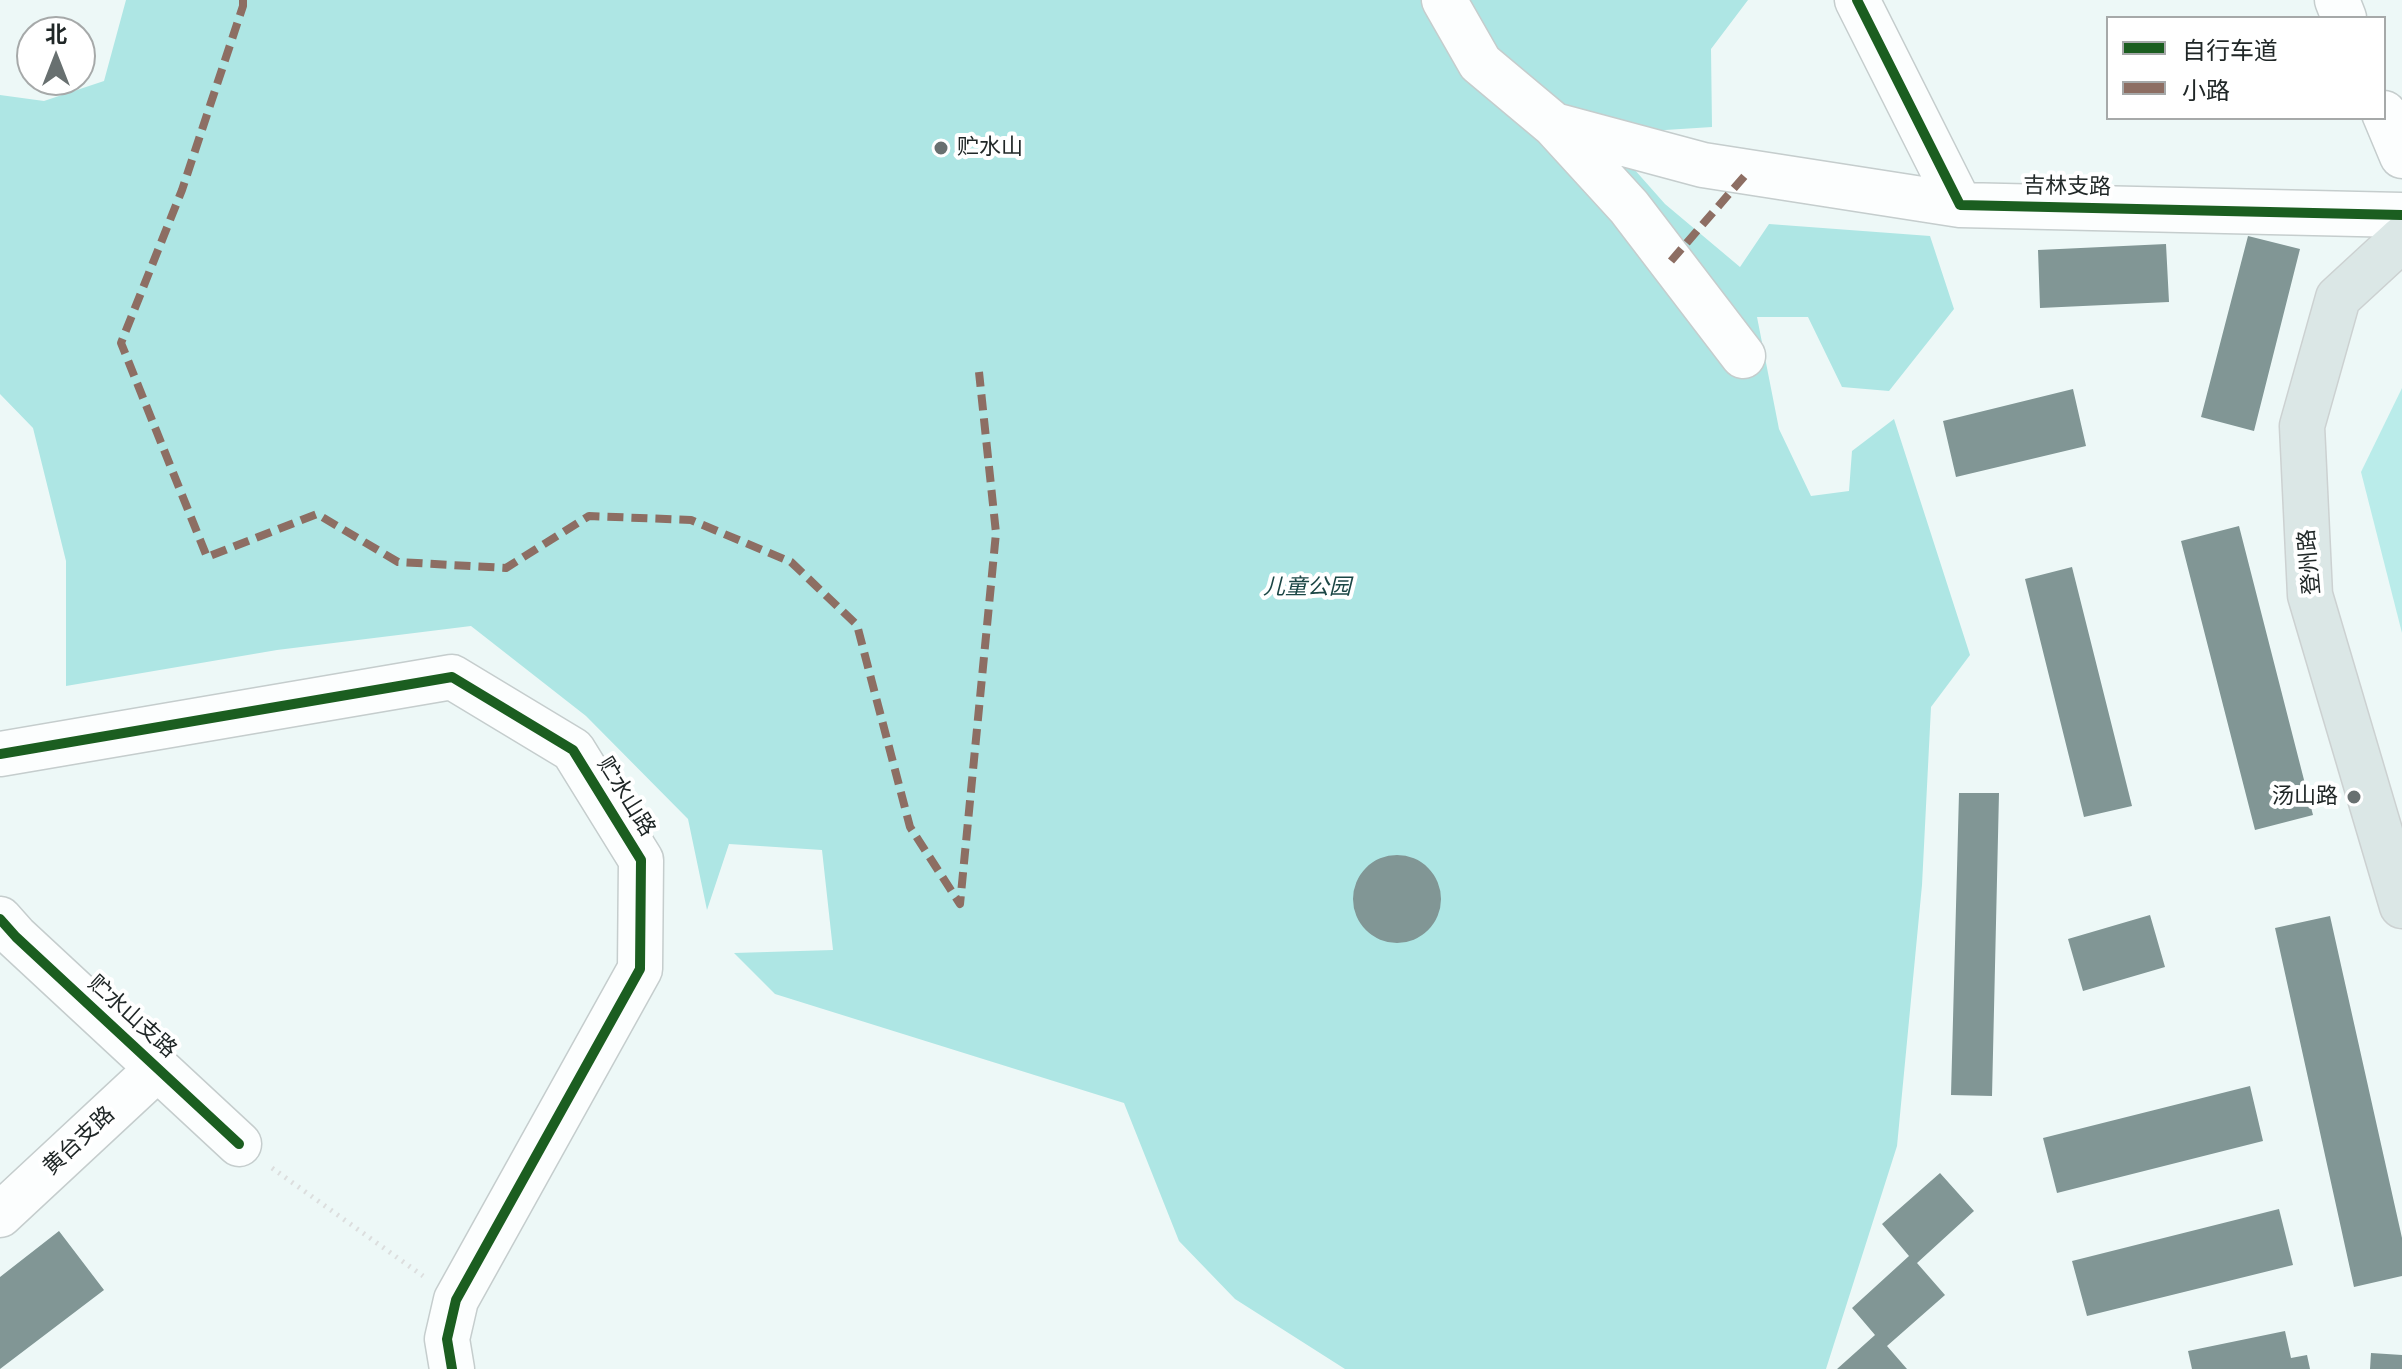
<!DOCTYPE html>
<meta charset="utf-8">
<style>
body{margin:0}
#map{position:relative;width:2402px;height:1369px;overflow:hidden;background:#edf8f7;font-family:"IBM Plex Serif","Noto Sans SC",serif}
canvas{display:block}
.legend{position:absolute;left:2106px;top:16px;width:280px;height:104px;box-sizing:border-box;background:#fff;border:2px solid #a6a9a9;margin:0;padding:10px 14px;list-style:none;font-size:24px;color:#202727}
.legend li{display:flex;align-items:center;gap:16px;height:40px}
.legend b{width:40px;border:2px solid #a6a9a9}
.north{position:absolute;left:16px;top:16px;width:80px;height:80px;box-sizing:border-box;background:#fff;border:2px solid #a6a9a9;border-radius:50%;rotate:0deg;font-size:22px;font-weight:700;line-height:32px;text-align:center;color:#202727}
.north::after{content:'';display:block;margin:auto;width:28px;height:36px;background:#687070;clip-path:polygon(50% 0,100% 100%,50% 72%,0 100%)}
</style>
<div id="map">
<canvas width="2402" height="1369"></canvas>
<ul class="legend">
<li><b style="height:10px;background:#1b5e20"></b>自行车道</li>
<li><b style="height:10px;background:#8d6e63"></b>小路</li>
</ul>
<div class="north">北</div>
</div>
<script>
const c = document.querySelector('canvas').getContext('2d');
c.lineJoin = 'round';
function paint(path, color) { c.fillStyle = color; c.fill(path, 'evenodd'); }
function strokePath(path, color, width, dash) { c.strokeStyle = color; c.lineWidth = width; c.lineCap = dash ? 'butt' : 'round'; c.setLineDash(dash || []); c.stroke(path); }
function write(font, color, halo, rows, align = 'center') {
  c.font = font + ' "IBM Plex Serif","Noto Sans SC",serif'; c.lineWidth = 8; c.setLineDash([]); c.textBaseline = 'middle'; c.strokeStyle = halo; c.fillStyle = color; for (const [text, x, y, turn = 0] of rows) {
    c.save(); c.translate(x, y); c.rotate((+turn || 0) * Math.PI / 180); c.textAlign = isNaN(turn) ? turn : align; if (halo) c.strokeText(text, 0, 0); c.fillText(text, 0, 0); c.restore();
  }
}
paint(new Path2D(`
 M2402,388V633L2361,472Z`), '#baecea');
paint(new Path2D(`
 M126,0H1748L1711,49L1712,127L1603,134L1665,204L1740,267L1769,224L1930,236L1954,309L1889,391L1842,387L1808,317H1757L1779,429L1811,496L1849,491L1852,451L1894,419L1970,655L1931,707L1922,885L1897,1146L1826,1369H1345L1235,1299L1179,1241L1124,1103L775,994L734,953L833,950L822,850L729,844L707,910L688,819L586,716L471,626L277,650L66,686V561L33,428L0,394V95L44,101L104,81Z`), '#aee6e4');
paint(new Path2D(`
 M2248,236L2300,249L2254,431L2201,417Z
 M2166,244L2169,302L2040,308L2038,250Z
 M2073,389L2086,446L1956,477L1943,421Z
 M2239,526L2313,815L2255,830L2181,541Z
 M2072,567L2132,806L2084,817L2025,579Z
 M1959,793H1999L1992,1096L1951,1095Z
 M1353 899a44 44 0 1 1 88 0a44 44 0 1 1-88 0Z
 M2150,915L2165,967L2083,991L2068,939Z
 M2330,916L2402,1238V1276L2354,1287L2275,928Z
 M2250,1086L2263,1141L2057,1193L2043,1138Z
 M1940,1173L1974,1211L1917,1263L1945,1295L1887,1346L1907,1369H1837L1875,1335L1852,1308L1909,1256L1882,1224Z
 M2279,1209L2293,1265L2087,1316L2072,1261Z
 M59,1231L104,1290L0,1369V1277Z
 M2285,1331L2291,1358L2307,1355L2310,1369H2192L2188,1351Z
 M2371,1353L2402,1355V1369H2370Z`), '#819695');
const minor = new Path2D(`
 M1444,0L1480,63L1554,125L1629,207L1743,356
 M1857,0L1960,205L2402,215
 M2337,0L2344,18
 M2384,113L2402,156
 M1554,125L1703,165L1960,205
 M0,754L452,677L573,750L641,860L640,969L456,1300L447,1339L452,1369
 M0,919L16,937L239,1144
 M0,1215L158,1068`);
const major = new Path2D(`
 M2402,239L2338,298L2302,426L2310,595L2402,906`);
strokePath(minor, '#c5cdcd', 47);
strokePath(major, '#ccd1d1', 47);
strokePath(new Path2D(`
 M272,1168L423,1276`), '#dcdede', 5, [2, 6]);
strokePath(minor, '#fcfefe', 44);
strokePath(major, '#dbe7e6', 44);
strokePath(new Path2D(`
 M243,0V6L182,190L121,343L207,557L317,514L398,562L506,568L589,516L691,520L791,562L857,625L910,827L960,904L996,533L979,372
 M1671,261L1748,172`), '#8d6e63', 8, [16, 8]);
strokePath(new Path2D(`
 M1857,0L1960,205L2402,215
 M0,754L452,677L573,750L641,860L640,969L456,1300L447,1339L452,1369
 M0,919L16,937L239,1144`), '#1b5e20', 10);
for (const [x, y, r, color] of [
 [941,148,8,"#687070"],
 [2354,797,8,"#687070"]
]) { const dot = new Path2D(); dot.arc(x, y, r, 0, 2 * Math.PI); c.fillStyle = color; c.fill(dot); strokePath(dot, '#fff', 3); }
write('22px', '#202727', '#fff', [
 ["贮水山",957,148],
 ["汤山路",2338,797,"right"]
], 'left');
write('22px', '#202727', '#fff', [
 ["吉林支路",2067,187,1],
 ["登州路",2310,562,-95],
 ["贮水山路",626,797,58],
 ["贮水山支路",132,1017,42],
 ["黄台支路",79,1141,-43]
]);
write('italic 22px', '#1b4645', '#fff', [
 ["儿童公园",1307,588]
]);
</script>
